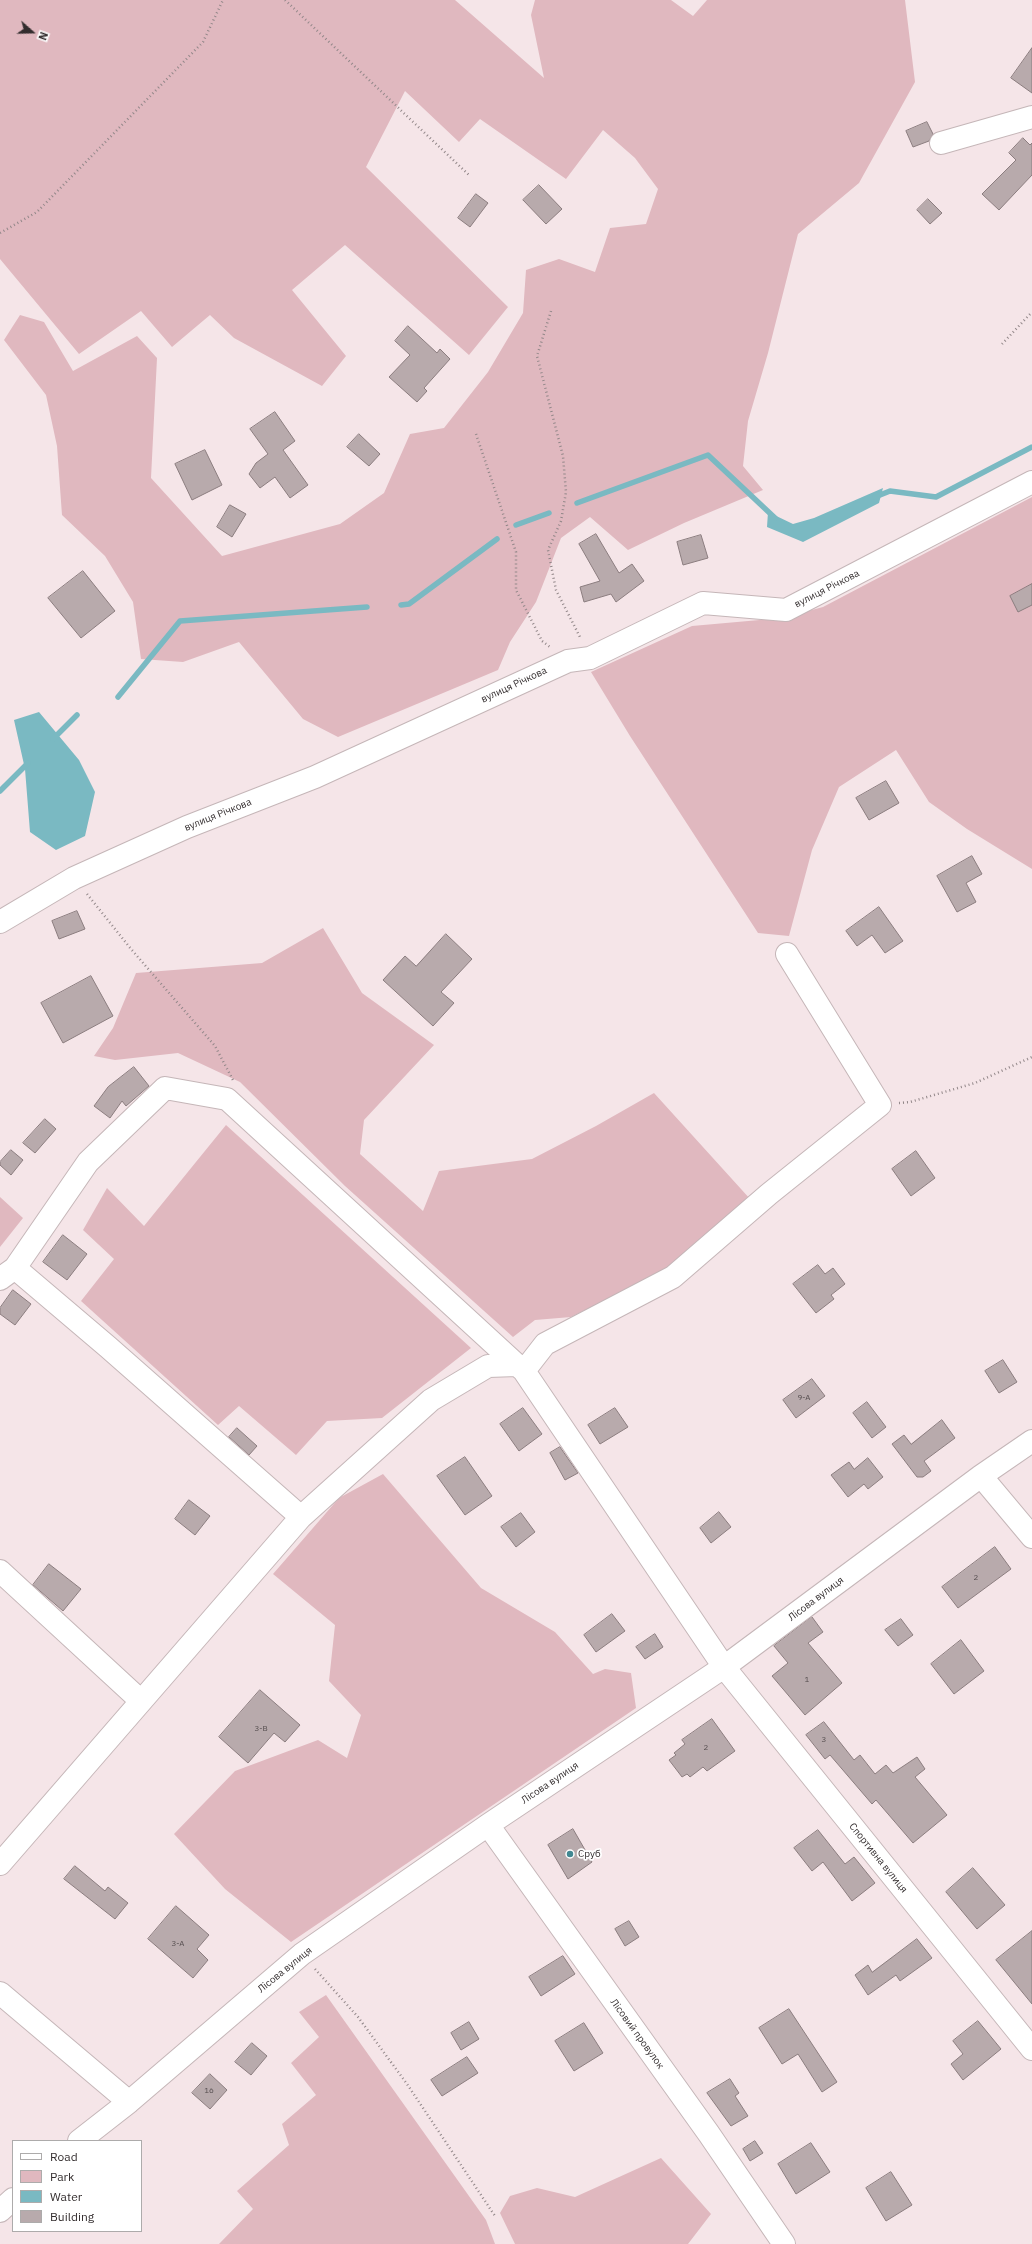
<!DOCTYPE html>
<meta charset="utf-8">
<style>
body{margin:0}
#map{position:relative;width:1032px;height:2244px;overflow:hidden;background:#f5e5e8;font-family:"IBM Plex Sans",sans-serif}
canvas{display:block}
.legend{position:absolute;left:12px;top:2140px;width:130px;height:92px;box-sizing:border-box;background:#fff;border:1px solid #adabab;margin:0;padding:5px 7px;list-style:none;font-size:12px;color:#332d2e}
.legend li{display:flex;align-items:center;gap:8px;height:20px}
.legend b{width:20px;border:1px solid #adabab}
.north{position:absolute;left:12px;top:12px;width:40px;height:40px;-webkit-text-stroke:3px #fff;paint-order:stroke;rotate:110deg;font-size:11px;font-weight:700;line-height:16px;text-align:center;color:#332d2e}
.north::after{content:'';display:block;margin:auto;width:14px;height:18px;background:#332d2e;clip-path:polygon(50% 0,100% 100%,50% 72%,0 100%)}
</style>
<div id="map">
<canvas width="1032" height="2244"></canvas>
<ul class="legend">
<li><b style="height:5px;background:#fff"></b>Road</li>
<li><b style="height:11px;background:#e0b8bf"></b>Park</li>
<li><b style="height:11px;background:#7ab9c2"></b>Water</li>
<li><b style="height:11px;background:#b8aaac"></b>Building</li>
</ul>
<div class="north">N</div>
</div>
<script>
const c = document.querySelector('canvas').getContext('2d');
c.lineJoin = 'round';
function paint(path, color) { c.fillStyle = color; c.fill(path, 'evenodd'); }
function strokePath(path, color, width, dash) { c.strokeStyle = color; c.lineWidth = width; c.lineCap = dash ? 'butt' : 'round'; c.setLineDash(dash || []); c.stroke(path); }
function write(font, color, halo, rows, align = 'center') {
  c.font = font + ' "IBM Plex Sans",sans-serif'; c.lineWidth = 3.5; c.setLineDash([]); c.textBaseline = 'middle'; c.strokeStyle = halo; c.fillStyle = color; for (const [text, x, y, turn = 0] of rows) {
    c.save(); c.translate(x, y); c.rotate((+turn || 0) * Math.PI / 180); c.textAlign = isNaN(turn) ? turn : align; if (halo) c.strokeText(text, 0, 0); c.fillText(text, 0, 0); c.restore();
  }
}
paint(new Path2D(`
 M0,0H455L544,78L531,15L535,0H671L693,16L707,0H905L915,82L859,183L798,234L768,353L748,421L743,466L763,490L684,523L628,550L590,517L561,538L536,602L510,642L498,670L338,737L303,719L239,642L183,662L141,659L133,602L105,556L62,515L57,446L46,395L4,340L20,315L44,322L73,371L137,336L157,358L151,478L222,556L340,524L384,493L410,434L444,428L488,372L523,313L526,270L559,259L595,272L610,228L646,224L658,189L635,158L603,130L566,179L480,119L459,142L405,91L366,167L508,307L469,355L345,245L292,290L346,356L322,386L234,338L210,315L172,347L141,311L79,354L0,259Z
 M1032,497V869L967,829L929,802L896,750L839,787L812,850L789,936L758,933L630,736L591,672L692,626L782,618L823,607Z
 M323,928L362,993L434,1045L364,1120L360,1154L423,1211L439,1171L532,1159L596,1126L654,1093L751,1200L695,1257L571,1317L535,1320L513,1337L345,1186L240,1082L178,1053L115,1060L94,1056L113,1028L136,973L262,963Z
 M226,1125L471,1348L382,1418L327,1421L296,1455L239,1406L218,1425L81,1301L114,1259L83,1230L107,1188L144,1226Z
 M0,1197L23,1218L0,1247Z
 M383,1474L481,1588L555,1632L593,1674L605,1669L631,1673L636,1708L291,1942L225,1889L174,1834L235,1771L318,1740L347,1758L361,1715L329,1681L335,1625L273,1574L339,1498Z
 M326,1995L486,2220L495,2244H219L253,2209L237,2191L289,2145L282,2124L316,2095L291,2063L319,2037L299,2012Z
 M661,2158L711,2214L688,2244H515L500,2213L510,2196L537,2188L575,2197Z`), '#e0b8bf');
paint(new Path2D(`
 M883,488L879,503L803,542L767,527L768,512L793,524L814,518Z
 M39,712L79,760L95,792L85,836L56,850L30,832L25,769L14,720Z`), '#7ab9c2');
strokePath(new Path2D(`
 M875,497L890,491L936,497L1032,447
 M577,503L708,455L775,518
 M516,525L549,513
 M401,605L409,604L497,539
 M118,697L180,621L367,607
 M53,739L77,715
 M0,791L28,763`), '#7ab9c2', 5.5);
const building = new Path2D(`
 M1032,48V93L1011,78Z
 M927,122L933,134L929,141L913,147L906,131Z
 M1023,138L1030,145L1032,143V175L999,210L982,194L1016,160L1009,153Z
 M539,185L562,209L546,224L523,200Z
 M476,194L488,203L470,227L458,218Z
 M928,199L942,213L930,224L917,210Z
 M408,326L437,353L440,349L450,359L424,388L427,391L417,402L389,377L410,355L395,341Z
 M275,412L295,441L283,450L308,485L290,498L275,477L260,488L249,474L256,463L268,454L250,429Z
 M359,434L380,454L369,466L347,447Z
 M205,450L222,485L192,500L175,464Z
 M230,505L246,514L232,537L217,527Z
 M596,534L619,573L632,564L644,581L616,602L611,594L584,602L580,587L600,581L579,544Z
 M701,535L708,558L683,565L677,542Z
 M83,571L115,611L81,638L48,598Z
 M1032,584V605L1018,612L1010,596Z
 M886,781L899,803L869,820L856,798Z
 M972,856L982,874L966,883L976,902L957,912L937,876Z
 M879,907L903,941L885,953L872,935L857,946L846,931Z
 M77,911L85,929L59,939L52,921Z
 M446,934L472,959L441,992L454,1003L433,1026L383,980L405,956L416,966Z
 M91,976L113,1016L63,1043L41,1003Z
 M134,1067L149,1086L126,1106L122,1101L110,1118L94,1106L108,1087Z
 M45,1119L56,1129L35,1153L23,1143Z
 M11,1150L23,1160L11,1175L0,1165V1162Z
 M916,1151L935,1178L911,1196L892,1169Z
 M63,1235L87,1254L67,1280L43,1262Z
 M818,1265L825,1274L833,1268L845,1284L831,1295L834,1299L816,1313L793,1284Z
 M13,1290L31,1304L15,1325L0,1314V1308Z
 M1003,1360L1017,1382L999,1393L985,1371Z
 M812,1379L825,1396L796,1418L783,1400Z
 M867,1402L886,1427L872,1438L853,1413Z
 M523,1408L542,1434L519,1451L500,1424Z
 M615,1408L628,1427L600,1444L588,1425Z
 M942,1420L955,1438L924,1461L931,1471L923,1477H917L892,1444L904,1435L911,1444Z
 M237,1428L257,1446L249,1455L229,1437Z
 M560,1447L578,1473L565,1480L550,1453Z
 M465,1457L492,1496L465,1515L437,1476Z
 M868,1458L883,1477L868,1489L864,1484L848,1497L831,1475L849,1462L854,1469Z
 M189,1500L210,1516L195,1535L175,1519Z
 M719,1512L731,1527L711,1543L700,1528Z
 M521,1513L535,1532L516,1547L501,1527Z
 M995,1547L1011,1569L958,1608L942,1587Z
 M49,1564L81,1589L63,1611L33,1585Z
 M612,1614L625,1631L596,1652L584,1635Z
 M812,1617L823,1632L808,1643L842,1683L805,1715L772,1676L788,1663L774,1646Z
 M901,1619L913,1635L898,1646L885,1630Z
 M655,1634L663,1647L645,1659L636,1647Z
 M961,1640L984,1671L954,1694L931,1664Z
 M260,1690L300,1725L285,1742L274,1733L248,1763L219,1737Z
 M712,1719L735,1751L707,1771L703,1767L690,1777L687,1774L682,1777L669,1760L676,1755L674,1753L685,1744L682,1740Z
 M824,1722L854,1760L860,1755L875,1774L886,1765L893,1773L917,1757L925,1769L915,1777L947,1815L913,1843L876,1800L872,1804L830,1755L825,1759L806,1735Z
 M573,1829L592,1862L568,1879L548,1845Z
 M818,1830L845,1864L854,1857L875,1883L852,1901L823,1862L812,1871L794,1848Z
 M75,1866L105,1891L108,1887L128,1903L115,1919L64,1879Z
 M973,1868L1005,1905L977,1929L946,1892Z
 M176,1906L209,1935L197,1949L208,1960L193,1978L148,1939Z
 M629,1921L639,1937L625,1946L615,1929Z
 M1032,1931V2004L996,1960Z
 M917,1939L932,1958L900,1981L896,1975L868,1995L855,1975L868,1965L872,1972Z
 M563,1956L575,1974L541,1996L529,1977Z
 M789,2009L837,2082L822,2092L798,2054L782,2064L759,2028Z
 M978,2021L1001,2049L963,2080L951,2064L963,2054L953,2041Z
 M469,2022L479,2039L461,2050L451,2033Z
 M584,2023L603,2053L574,2071L555,2041Z
 M252,2043L267,2056L251,2075L235,2062Z
 M467,2057L478,2073L442,2096L431,2080Z
 M210,2074L227,2090L210,2109L192,2093Z
 M730,2079L739,2093L735,2096L748,2116L731,2126L707,2093Z
 M755,2141L763,2153L750,2161L743,2149Z
 M811,2143L830,2172L796,2194L778,2164Z
 M891,2172L912,2205L886,2221L866,2188Z`);
paint(building, '#b8aaac');
strokePath(building, '#8b7d7f', 1);
const minor = new Path2D(`
 M941,143L1032,117
 M0,922L74,878L187,827L315,777L568,661L590,658L703,603L786,610L1032,482
 M15,1268L108,1347L301,1517
 M0,1279L15,1268L88,1162L165,1088L227,1099L517,1365
 M524,1371L545,1344L673,1277L769,1194L880,1105L787,954
 M981,1476L1032,1537
 M0,1571L141,1701
 M488,1825L709,2134L784,2244
 M0,1864L301,1517L431,1400L488,1366L517,1365L524,1371L724,1667L1032,2049
 M0,1993L129,2102
 M79,2141L129,2102L302,1954L488,1825L724,1667L981,1476L1032,1441
 M0,2211L13,2199`);
strokePath(minor, '#c5b6b8', 24);
strokePath(new Path2D(`
 M285,0L470,176
 M0,233L37,212L203,42L223,0
 M551,311L537,356L563,456L566,492L561,521L548,550L556,590L581,639
 M1002,344L1032,312
 M476,434L516,552V590L542,641L550,647
 M87,894L131,949L215,1046L233,1080
 M899,1103L910,1102L975,1083L1032,1057
 M315,1969L358,2017L407,2084L495,2216`), '#928789', 2.5, [1, 3]);
strokePath(minor, '#fff', 22);
for (const [x, y, r, color] of [
 [570,1854,4,"#418892"]
]) { const dot = new Path2D(); dot.arc(x, y, r, 0, 2 * Math.PI); c.fillStyle = color; c.fill(dot); strokePath(dot, '#fff', 1.5); }
write('8px', '#544c4e', null, [
 ["9-А",804,1398],
 ["2",976,1578],
 ["1",807,1680],
 ["3-В",261,1729],
 ["3",824,1740],
 ["2",706,1748],
 ["3-А",178,1944],
 ["16",209,2091]
]);
write('10px', '#332d2e', '#fff', [
 ["вулиця Річкова",827,589,-27],
 ["вулиця Річкова",514,685,-25],
 ["вулиця Річкова",218,815,-22],
 ["Лісова вулиця",816,1599,-37],
 ["Лісова вулиця",550,1783,-34],
 ["Спортивна вулиця",878,1858,51],
 ["Лісова вулиця",285,1970,-39],
 ["Лісовий провулок",637,2034,54]
]);
write('10px', '#332d2e', '#fff', [
 ["Сруб",578,1854]
], 'left');
</script>
